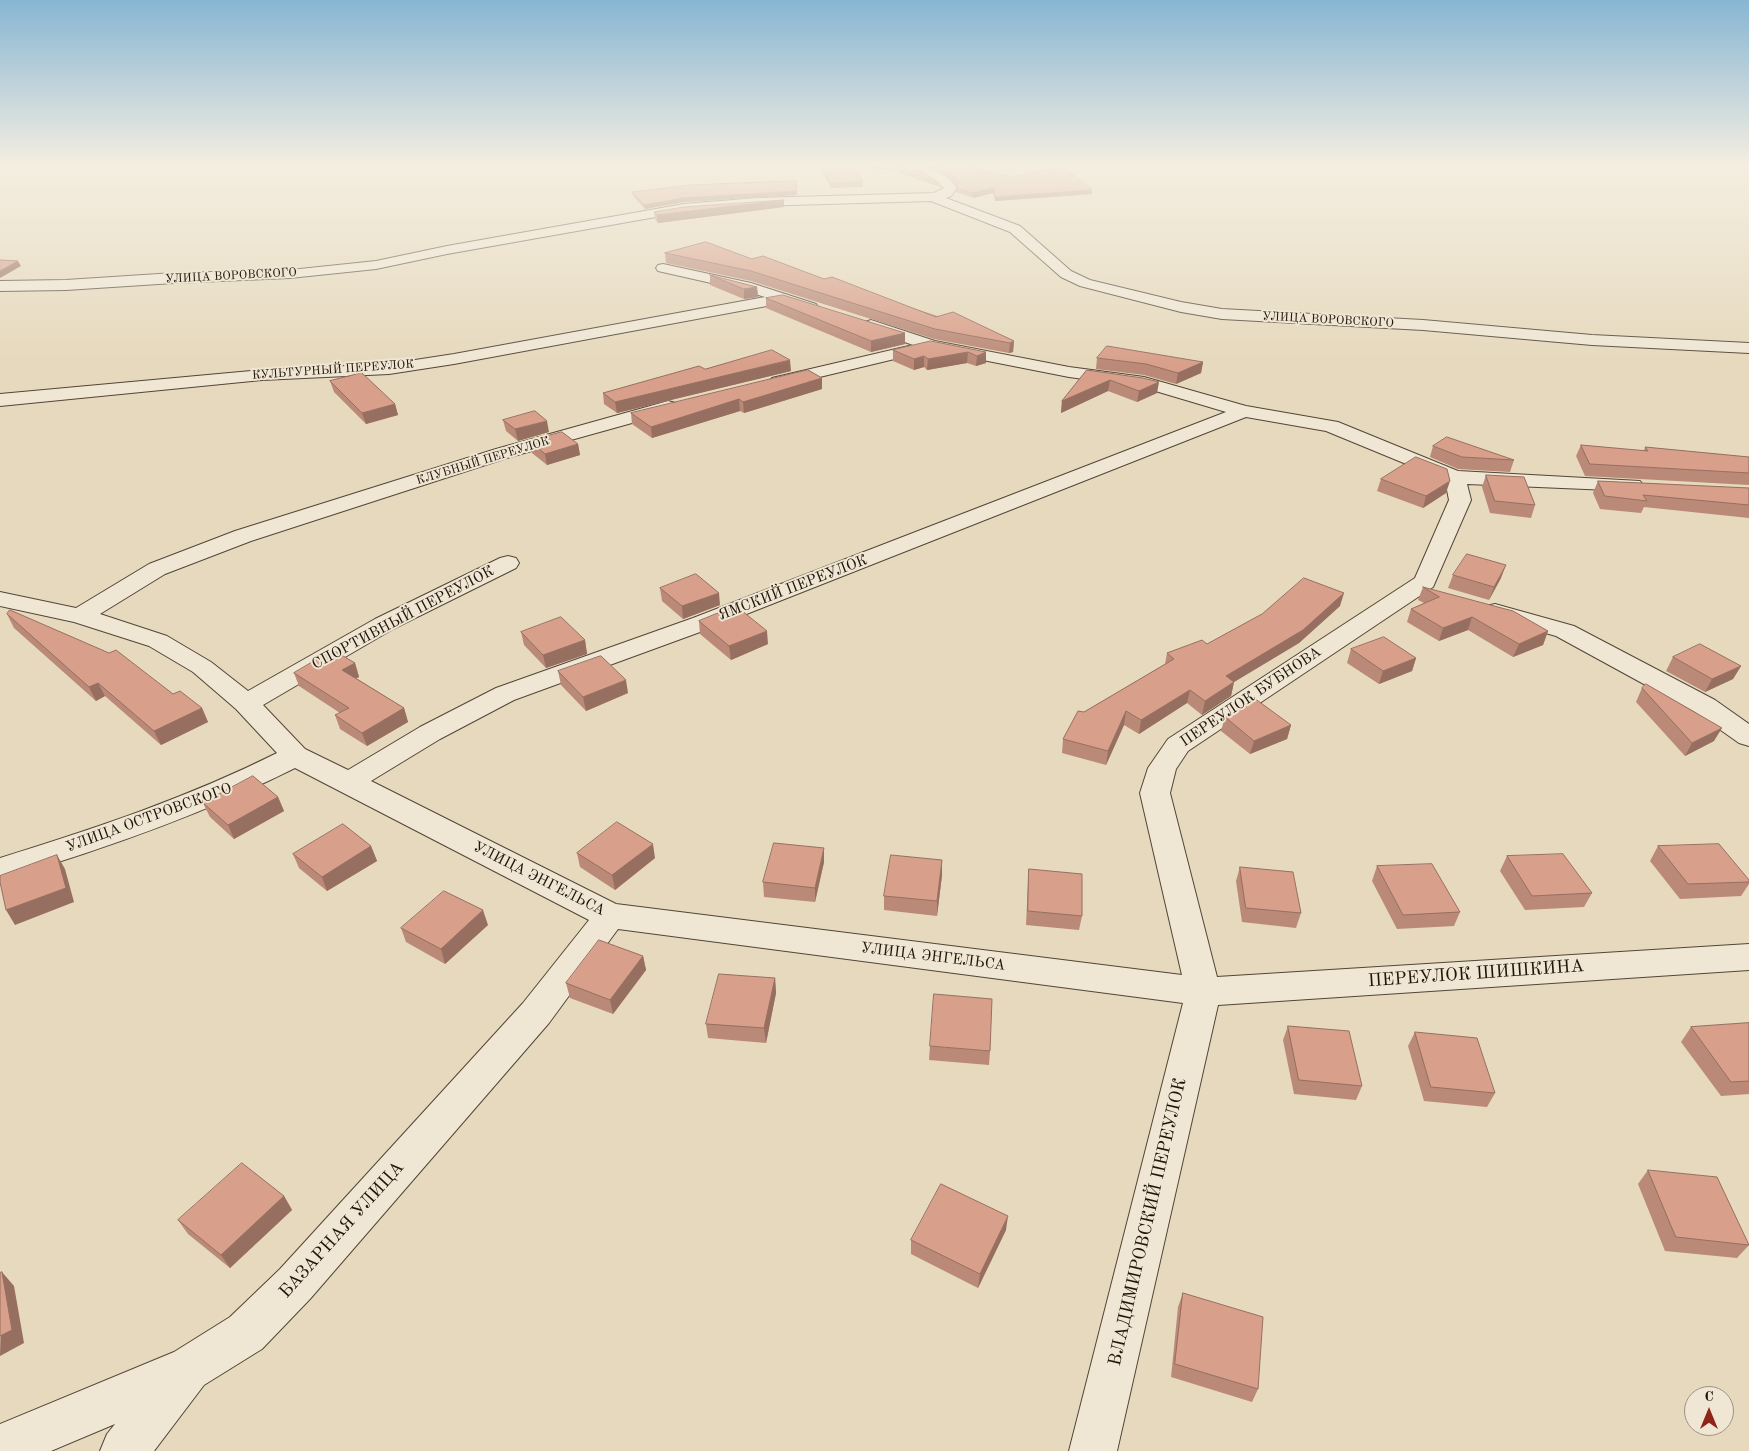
<!DOCTYPE html>
<meta charset="utf-8">
<style>
body{margin:0}
#map{position:relative;width:1749px;height:1451px;overflow:hidden;background:#e6d9bd;font-family:"Old Standard TT",serif}
canvas{display:block}
.north{position:absolute;left:1684px;top:1386px;width:50px;height:50px;box-sizing:border-box;background:#efe6d4;border:1px solid #9d9283;border-radius:50%;rotate:0deg;font-size:14px;font-weight:700;line-height:20px;text-align:center;color:#211509}
.north::after{content:'';display:block;margin:auto;width:18px;height:22px;background:#8f2418;clip-path:polygon(50% 0,100% 100%,50% 72%,0 100%)}
</style>
<div id="map">
<canvas width="1749" height="1451"></canvas>
<div class="north">С</div>
</div>
<script>
const c = document.querySelector('canvas').getContext('2d');
c.lineJoin = 'round';
function strokePath(path, color, width, dash) { c.strokeStyle = color; c.lineWidth = width; c.lineCap = dash ? 'butt' : 'round'; c.setLineDash(dash || []); c.stroke(path); }
function paint(path, color) { c.fillStyle = color; c.fill(path, 'evenodd'); }
function write(font, color, halo, rows, align = 'center') {
  c.font = font + ' "Old Standard TT",serif'; c.lineWidth = 4; c.setLineDash([]); c.textBaseline = 'middle'; c.strokeStyle = halo; c.fillStyle = color; for (const [text, x, y, turn = 0] of rows) {
    c.save(); c.translate(x, y); c.rotate((+turn || 0) * Math.PI / 180); c.textAlign = isNaN(turn) ? turn : align; if (halo) c.strokeText(text, 0, 0); c.fillText(text, 0, 0); c.restore();
  }
}
const minor = new Path2D(`
 M867,163C897,159 938,162 957,188L951,196L946,198L1020,226L1071,271L1090,280L1181,302L1222,309L1423,320L1592,335L1749,343V353L1592,345L1423,330L1222,319L1181,312L1080,286L1061,277L1010,232L931,201L757,206L684,212L447,254L376,269L290,278L174,283L66,290L0,291V281L66,280L174,273L290,270L376,261L447,246L684,204L757,198L934,193L944,188C926,168 898,170 873,167Z
 M663,264L751,283L816,304L818,307L816,310L810,312L783,303L454,364L389,374L262,380L0,406V394L262,370L389,364L454,354L765,297L742,290L658,271L656,268L658,265Z
 M871,320L935,341L1069,367L1144,377L1246,406L1338,422L1458,471L1640,481L1643,485L1640,489L1633,491L1467,484L1471,500L1433,587L1188,751L1176,769L1170,793L1217,977L1749,944V970L1218,1005L1117,1451H1069L1183,1003L618,929L549,1023L310,1299L262,1349L204,1385L154,1451H100L107,1434L115,1424L51,1451H0V1424L174,1352L230,1317L280,1269L523,1003L589,920L295,768C201,815 101,850 0,880V858C96,828 187,798 277,753L236,709L193,672L149,646L74,622L0,606V592L76,608L149,564L235,531L496,449L661,403L668,401L675,403L677,407L675,411L510,457L251,541L165,574L100,614L167,636L211,662L248,691L375,619L500,558L508,556L516,558L519,563L516,568L393,629L263,705L305,749L348,770L420,727L496,688L693,618L1226,412L1142,387L1069,377L932,350L778,387L772,386L769,382L772,378L913,345L865,328L863,325L865,322ZM1246,417L1326,431L1445,480L1449,500L1415,578L1168,739L1148,768L1140,793L1182,975L616,904L371,781L440,739L514,700L711,628Z
 M1495,604L1574,626L1715,700L1749,724V746L1739,743L1695,712L1556,636L1486,616L1483,611L1486,606Z`);
strokePath(minor, '#524636', 2);
paint(minor, '#efe6d4');
paint(new Path2D(`
 M818,163H851L863,182V187L831,188Z
 M917,163H956L1013,177L1092,194L995,201L993,193L973,198L956,192L957,186L940,171Z
 M899,169L940,183V187L899,173Z
 M632,192L797,195L684,202L645,209L633,196Z
 M784,200V207L658,223L655,219L654,212Z
 M665,253L752,259L824,279L1014,341L1013,352L1009,353L934,339L751,281L666,263Z
 M710,275L757,287L758,297L744,299L710,285Z
 M766,298L905,333V344L871,352L766,308Z
 M893,350L986,352V363L976,366L967,363L927,370L924,367L914,370L893,361Z
 M1097,358L1203,362L1201,373L1176,384L1144,375L1096,369Z
 M705,369L791,371L617,413L604,404L603,393Z
 M1087,370L1157,393L1137,402L1108,391L1061,413L1062,401Z
 M822,378V389L744,413L740,411L652,438L632,424L631,413Z
 M330,381L395,404L398,415L366,424L334,392Z
 M503,420L549,432L518,441L506,431Z
 M530,441L578,444L580,455L547,465L532,453Z
 M1581,445L1644,451L1645,447L1749,457V485L1585,476L1576,456Z
 M1433,446L1514,460L1510,472L1458,469L1430,457Z
 M1486,475L1535,505L1531,518L1490,513L1482,487Z
 M1381,479L1446,493L1423,508L1377,491Z
 M1598,481L1749,488V518L1644,507L1641,513L1600,509L1593,493Z
 M1453,575L1501,578L1489,600L1448,588Z
 M1423,587L1548,631L1543,645L1513,657L1468,630L1439,641L1407,622L1411,609L1424,603L1418,600Z
 M660,588L720,605L683,619L662,601Z
 M1340,606L1299,643L1234,682L1231,696L1202,715L1187,703L1139,734L1124,725L1106,765L1062,753L1063,739L1084,712L1165,664L1167,653L1207,644Z
 M7,614L202,708L208,722L161,745L105,696L96,701L14,628Z
 M699,621L768,644L731,660L700,634Z
 M521,632L585,640L587,654L546,668L524,645Z
 M1351,649L1416,658L1412,671L1379,684L1347,663Z
 M1673,657L1741,666L1733,679L1705,692L1666,671Z
 M355,663L359,677L356,678L404,708L408,722L367,746L340,729L335,715L340,713L299,686L294,673Z
 M558,671L628,693L586,711L561,685Z
 M1642,688L1714,741L1685,756L1636,702Z
 M1225,717L1291,725L1287,739L1250,754L1221,731Z
 M278,797L284,811L234,839L210,817L203,803Z
 M371,846L377,861L327,891L299,868L293,854Z
 M1658,846L1749,880V884L1741,896L1680,899L1650,861Z
 M577,853L655,858L615,890L580,867Z
 M1507,856L1592,893L1584,907L1525,910L1500,871Z
 M824,862L815,902L764,897L763,882Z
 M1377,866L1460,912L1454,926L1397,929L1372,881Z
 M1240,867L1301,913L1296,928L1242,922L1236,881Z
 M1029,869L1082,916L1079,930L1026,925L1028,883Z
 M942,875L937,916L884,910V896Z
 M488,925L445,964L406,942L401,928Z
 M643,956L646,970L613,1014L570,998L566,983Z
 M775,978L776,993L766,1043L708,1038L706,1024Z
 M1749,1023V1094L1721,1096L1681,1042L1691,1027Z
 M1288,1026L1362,1086L1356,1100L1294,1094L1283,1040Z
 M1415,1032L1495,1093L1487,1107L1424,1101L1408,1046Z
 M930,1046L990,1051L989,1065L929,1060Z
 M1648,1170L1749,1245L1737,1258L1665,1251L1638,1184Z
 M284,1196L292,1210L230,1268L188,1234L178,1220Z
 M1006,1230L978,1288L911,1254V1240Z
 M1183,1293L1258,1389L1252,1402L1171,1377L1178,1307Z`), '#ba8977');
paint(new Path2D(`
 M994,188L993,193L973,198V193Z
 M1092,190V194L995,201V197Z
 M797,191V195L684,202L645,209L644,205L683,198Z
 M784,200V207L658,223L657,215Z
 M18,261L21,266L0,278V271Z
 M757,287L758,297L744,299V289Z
 M905,333V344L871,352V341Z
 M1014,341L1013,352L1009,353L1010,343Z
 M968,352L967,363L927,370L928,359Z
 M986,352V363L976,366L977,356Z
 M924,356V367L914,370V359Z
 M790,360L791,371L617,413L615,402Z
 M1203,362L1201,373L1176,384L1178,373Z
 M822,378V389L744,413L743,402Z
 M1110,380L1108,391L1061,413L1062,401Z
 M1159,382L1157,393L1137,402L1139,391Z
 M739,399L740,411L652,438L651,427Z
 M395,404L398,415L366,424L362,413Z
 M547,421L549,432L518,441L515,429Z
 M578,444L580,455L547,465L545,454Z
 M1450,481L1446,493L1423,508L1426,496Z
 M1506,565L1501,578L1489,600L1494,587Z
 M719,593L720,605L683,619L682,606Z
 M1344,593L1340,606L1299,643L1234,682L1231,696L1202,715L1205,701L1226,676Z
 M1472,617L1468,630L1439,641L1443,628Z
 M767,631L768,644L731,660L729,646Z
 M1548,631L1543,645L1513,657L1519,644Z
 M585,640L587,654L546,668L543,655Z
 M1416,658L1412,671L1379,684L1383,671Z
 M355,663L359,677L347,683L342,670Z
 M1741,666L1733,679L1705,692L1712,679Z
 M626,680L628,693L586,711L583,697Z
 M98,683L105,696L96,701L89,687Z
 M1190,690L1187,703L1139,734L1141,720Z
 M202,708L208,722L161,745L154,731Z
 M404,708L408,722L367,746L362,733Z
 M1126,711L1124,725L1106,765L1108,751Z
 M1291,725L1287,739L1250,754L1254,741Z
 M1722,728L1714,741L1685,756L1692,743Z
 M278,797L284,811L234,839L228,825Z
 M653,844L655,858L615,890L612,875Z
 M371,846L377,861L327,891L322,877Z
 M824,848V862L815,902V888Z
 M57,855L65,869L74,902L15,925L6,910Z
 M942,860V875L937,916V901Z
 M483,910L488,925L445,964L441,949Z
 M643,956L646,970L613,1014L610,1000Z
 M775,978L776,993L766,1043L764,1028Z
 M284,1196L292,1210L230,1268L221,1255Z
 M1008,1216L1006,1230L978,1288L980,1274Z
 M2,1272L14,1286L24,1343L0,1356Z`), '#976f61');
const building = new Path2D(`
 M820,163H851L863,182L831,184Z
 M928,163H956L1013,177L1062,166L1092,190L995,197L994,188L973,193L956,188L959,182L940,167Z
 M899,167L920,171L940,183L899,169Z
 M796,181L797,191L683,198L644,205L632,192L691,185Z
 M784,200L657,215L654,212L684,207Z
 M706,242L752,259L763,256L824,279L832,277L936,317L953,312L1014,341L1010,343L935,329L751,271L665,253Z
 M0,260L18,261L0,271Z
 M710,275L757,287L744,289Z
 M783,295L905,333L871,341L766,298Z
 M931,341L986,352L977,356L968,352L928,359L924,356L914,359L893,350Z
 M1107,346L1203,362L1178,373L1146,364L1097,358Z
 M772,350L790,360L615,402L603,393L699,366L705,369Z
 M808,370L822,378L743,402L739,399L651,427L631,413Z
 M1087,370L1143,378L1159,382L1139,391L1110,380L1062,401Z
 M362,373L395,404L362,413L330,381Z
 M535,411L547,421L515,429L503,420Z
 M562,432L578,444L545,454L530,441Z
 M1447,437L1514,460L1462,457L1433,446Z
 M1581,445L1648,451L1645,447L1749,457V473L1590,464Z
 M1416,457L1447,469L1450,481L1426,496L1381,479Z
 M1486,475L1524,477L1535,505L1495,501Z
 M1598,481L1749,488V505L1643,495L1647,501L1605,496Z
 M1467,554L1506,565L1494,587L1453,575Z
 M696,574L719,593L682,606L660,588Z
 M1304,578L1344,593L1303,630L1226,676L1234,682L1205,701L1190,690L1141,720L1126,711L1108,751L1063,739L1078,711L1084,712L1174,659L1167,653L1202,640L1207,644L1262,614Z
 M1423,587L1513,611L1548,631L1519,644L1472,617L1443,628L1411,609L1439,597Z
 M736,606L767,631L729,646L699,621Z
 M10,610L109,653L116,650L173,694L180,691L202,708L154,731L98,683L89,687L7,614Z
 M561,617L585,640L543,655L521,632Z
 M1384,637L1416,658L1383,671L1351,649Z
 M1700,644L1741,666L1712,679L1673,657Z
 M333,650L355,663L342,670L404,708L362,733L335,715L349,708L294,673Z
 M601,656L626,680L583,697L558,671Z
 M1646,684L1722,728L1692,743L1642,688Z
 M1254,698L1291,725L1254,741L1225,717Z
 M253,776L278,797L228,825L203,803Z
 M617,822L653,844L612,875L577,853Z
 M343,824L371,846L322,877L293,854Z
 M774,843L824,848L815,888L763,882Z
 M1719,844L1749,880V882L1688,884L1658,846Z
 M1563,854L1592,893L1532,896L1507,856Z
 M57,855L66,888L6,910L0,882V876Z
 M891,855L942,860L937,901L884,896Z
 M1432,864L1460,912L1403,915L1377,866Z
 M1240,867L1293,872L1301,913L1246,908Z
 M1029,869L1082,874V916L1028,911Z
 M444,891L483,910L441,949L401,928Z
 M599,940L643,956L610,1000L566,983Z
 M719,974L775,978L764,1028L706,1024Z
 M934,994L992,999L990,1051L930,1046Z
 M1749,1023V1081L1731,1082L1691,1027Z
 M1288,1026L1349,1031L1362,1086L1299,1080Z
 M1415,1032L1477,1038L1495,1093L1431,1087Z
 M242,1163L284,1196L221,1255L178,1220Z
 M1648,1170L1717,1177L1749,1245L1676,1237Z
 M941,1184L1008,1216L980,1274L911,1240Z
 M2,1272L12,1330L0,1336V1273Z
 M1183,1293L1263,1317L1258,1389L1175,1364Z`);
paint(building, '#d89f8a');
strokePath(building, '#976f61', 1);
const sky = c.createLinearGradient(0, 0, 0, 366);
sky.addColorStop(0, '#87b6d3');
sky.addColorStop(0.45, '#f4eee1');
sky.addColorStop(1, '#f4eee100');
c.fillStyle = sky;
c.fillRect(0, 0, 1749, 366);
write('12px', '#211509', '#efe6d4', [
 ["УЛИЦА ВОРОВСКОГО",231,276,-3],
 ["УЛИЦА ВОРОВСКОГО",1328,320,3],
 ["КУЛЬТУРНЫЙ ПЕРЕУЛОК",333,370,-4],
 ["КЛУБНЫЙ ПЕРЕУЛОК",483,461,-17]
]);
write('15px', '#211509', '#efe6d4', [
 ["ЯМСКИЙ ПЕРЕУЛОК",793,588,-21],
 ["СПОРТИВНЫЙ ПЕРЕУЛОК",403,618,-28],
 ["ПЕРЕУЛОК БУБНОВА",1251,697,-34],
 ["УЛИЦА ОСТРОВСКОГО",149,818,-20],
 ["УЛИЦА ЭНГЕЛЬСА",539,879,27],
 ["УЛИЦА ЭНГЕЛЬСА",933,957,7]
]);
write('18px', '#211509', '#efe6d4', [
 ["ПЕРЕУЛОК ШИШКИНА",1476,974,-4],
 ["ВЛАДИМИРОВСКИЙ ПЕРЕУЛОК",1148,1222,-77],
 ["БАЗАРНАЯ УЛИЦА",342,1230,-48]
]);
</script>
